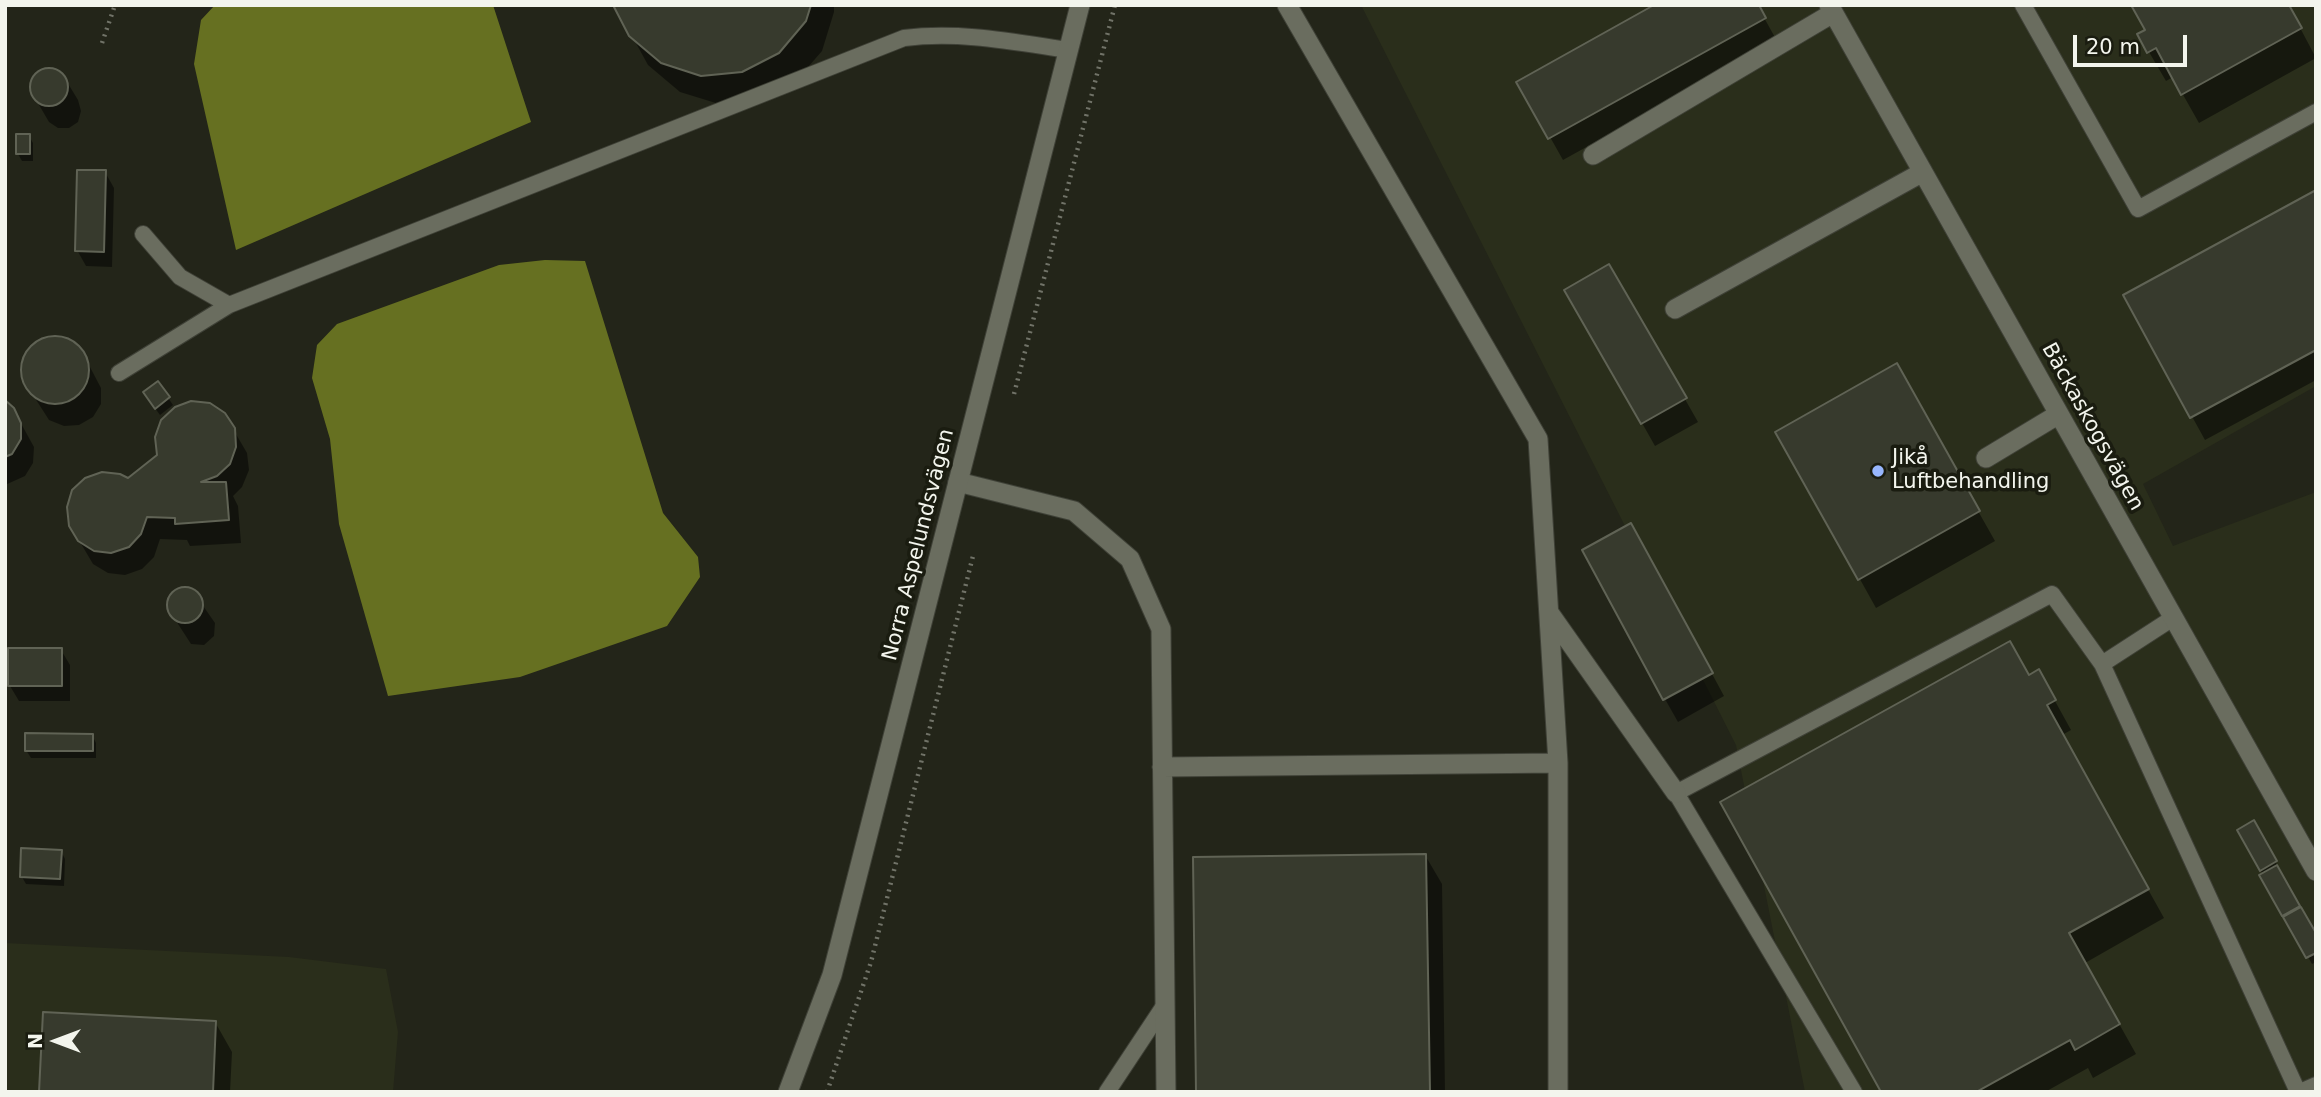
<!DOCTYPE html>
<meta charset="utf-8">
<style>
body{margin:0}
#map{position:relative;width:2321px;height:1097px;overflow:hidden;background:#232519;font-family:"DejaVu Sans",sans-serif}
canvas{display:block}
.frame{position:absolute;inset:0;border:7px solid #f3f5ed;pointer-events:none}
.north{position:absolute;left:21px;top:1006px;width:70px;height:70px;-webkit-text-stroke:5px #1a1c10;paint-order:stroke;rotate:270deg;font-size:19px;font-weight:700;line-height:28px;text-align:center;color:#f3f5ed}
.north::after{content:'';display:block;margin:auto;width:24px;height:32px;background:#f3f5ed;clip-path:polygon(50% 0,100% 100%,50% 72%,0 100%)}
.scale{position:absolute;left:2073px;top:35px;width:114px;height:32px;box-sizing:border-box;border:4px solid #f3f5ed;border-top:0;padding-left:9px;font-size:21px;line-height:24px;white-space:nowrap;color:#f3f5ed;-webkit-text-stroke:5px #1a1c10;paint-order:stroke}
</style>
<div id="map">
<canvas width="2321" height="1097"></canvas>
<div class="frame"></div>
<div class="north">N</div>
<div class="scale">20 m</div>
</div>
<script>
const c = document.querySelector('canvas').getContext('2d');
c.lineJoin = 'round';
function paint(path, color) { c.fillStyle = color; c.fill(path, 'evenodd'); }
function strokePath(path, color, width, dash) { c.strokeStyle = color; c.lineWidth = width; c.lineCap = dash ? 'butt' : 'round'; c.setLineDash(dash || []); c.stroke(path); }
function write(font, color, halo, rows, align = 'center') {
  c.font = font + ' "DejaVu Sans",sans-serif'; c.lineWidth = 7; c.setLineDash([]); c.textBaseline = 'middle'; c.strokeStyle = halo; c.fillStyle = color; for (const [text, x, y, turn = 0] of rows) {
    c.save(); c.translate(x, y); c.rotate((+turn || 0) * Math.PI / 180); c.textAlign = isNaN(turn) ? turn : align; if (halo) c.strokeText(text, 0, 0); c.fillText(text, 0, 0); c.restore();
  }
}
paint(new Path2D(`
 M1361,5H2316V386L2143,484L2173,546L2316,492V1092H1805L1736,745Z
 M5,943L289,957L386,969L398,1032L393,1092H5Z`), '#2a2e1b');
paint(new Path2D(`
 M215,5H493L531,122L236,250L194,64L201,20Z
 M545,260L585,261L663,513L698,557L700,577L667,626L520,677L388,696L339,524L330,439L312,378L317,345L337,324L499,265Z`), '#667021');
paint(new Path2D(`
 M615,5H834V12L822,51L795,82L719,104L680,92L648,65Z
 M1757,5L1777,41L1563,160L1519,82Z
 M2288,5L2316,58L2199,123L2173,77L2166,81L2149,52L2147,30Z
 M44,70H55L64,77L78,100L81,111L78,122L69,128H58L49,122L35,98L32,87L35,77Z
 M29,136L33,143V161H22L18,154Z
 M105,172L114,188L112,267L86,266L77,250Z
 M2316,192V380L2205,440L2125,295Z
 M1609,266L1698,422L1655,446L1567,290Z
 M53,337L69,340L81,350L101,388V404L93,417L79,425L64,426L49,420L26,384L23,368L27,353L38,342Z
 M1896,366L1995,541L1876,608L1778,432Z
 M158,383L173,405L160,415L149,400Z
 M5,403L13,409L34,447L33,463L25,476L5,485Z
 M233,429L247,453L249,470L242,487L233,496L238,506L241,543L190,546L187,540L160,539L154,557L142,569L125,575L108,573L93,564L70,525L128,480Z
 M1644,548L1724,696L1678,722L1665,699Z
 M180,589L192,590L215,623L214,636L204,645L191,644L169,610L170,597Z
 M61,650L70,665V701H19L10,686Z
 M2029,677L2055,701L2071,730L2062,735L2164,918L2085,963L2136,1054L2093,1078L2088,1068L2045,1092H1883Z
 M92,735L96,743V758H31L26,750Z
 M2254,822L2316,937V962L2312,964L2239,831Z
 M61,851L65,859L64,886L26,884L22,877Z
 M1425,855L1442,884L1445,1092H1198Z
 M215,1022L232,1052L230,1092H41Z`), '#0007');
const building = new Path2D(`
 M613,5H811L806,21L779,53L742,72L701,76L661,63L629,36Z
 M1654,5H1759L1766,18L1548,139L1516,82Z
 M2131,5H2289L2302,28L2181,95L2156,48L2147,53L2137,34L2145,30Z
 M30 87a19 19 0 1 1 38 0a19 19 0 1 1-38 0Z
 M16,134H30V154H16Z
 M77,170H106L104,252L75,251Z
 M2316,190V350L2190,418L2123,295Z
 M1609,264L1687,398L1641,424L1564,290Z
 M21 370a34 34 0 1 1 68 0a34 34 0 1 1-68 0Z
 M1897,363L1980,511L1858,580L1775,432Z
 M158,381L170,397L155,409L143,392Z
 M5,400L14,408L21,423V439L12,454L5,457Z
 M191,401L210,403L225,413L235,428L236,447L230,464L217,476L201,482H226L229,520L175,524V518L147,517L141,534L129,547L111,553L94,551L78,541L69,526L67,507L72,490L85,478L102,472L120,474L128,478L157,455L155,437L161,420L175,407Z
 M1631,523L1713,673L1663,700L1582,550Z
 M167 605a18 18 0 1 1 36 0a18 18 0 1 1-36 0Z
 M2010,641L2029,675L2039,669L2056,700L2047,705L2149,889L2069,933L2120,1024L2075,1050L2070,1040L1976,1092H1881L1720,802Z
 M8,648H62V686H8Z
 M25,733L93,734V751H25Z
 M2254,820L2277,861L2260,871L2237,830Z
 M21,848L62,850L60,879L20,877Z
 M1426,854L1430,1092H1196L1193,857Z
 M2277,865L2300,906L2282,916L2259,875Z
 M2301,907L2316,933V953L2306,958L2283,917Z
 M43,1012L216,1021L213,1092H39Z`);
paint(building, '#373a2d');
strokePath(building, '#606355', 2);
const service = new Path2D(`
 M2023,5L2138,209L2316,112
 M143,234L180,277L229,305
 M119,373L229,305L904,38C960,31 1014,42 1069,50
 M2173,618L2102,664L2298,1092
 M1107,1092L1164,1006
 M1854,1092L1676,793L2052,594L2102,664
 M2300,1092L2316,1085`);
const minor = new Path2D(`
 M1287,5L1538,439L1558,763V1092
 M1829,5L2316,871
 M1593,155L1833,13
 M1675,309L1923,172
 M1986,458L2059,414
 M958,482L1074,511L1130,559L1161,629L1166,1092
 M1550,614L1676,793
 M1162,767L1558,763`);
const tertiary = new Path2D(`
 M788,1092L832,975L1080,5`);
strokePath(service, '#3f4137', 18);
strokePath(minor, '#3f4137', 21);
strokePath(tertiary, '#3f4137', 21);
strokePath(new Path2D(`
 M102,43L115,5
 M1014,394L1115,5
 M827,1092L871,962L974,552`), '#717368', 4.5, [2, 5]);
strokePath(service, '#6a6d5f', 16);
strokePath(minor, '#6a6d5f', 19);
strokePath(tertiary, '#6a6d5f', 19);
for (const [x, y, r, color] of [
 [1878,471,7,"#97b6fd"]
]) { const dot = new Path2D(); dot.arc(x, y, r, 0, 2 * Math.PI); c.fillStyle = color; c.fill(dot); strokePath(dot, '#1a1c10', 2.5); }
write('21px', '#f3f5ed', '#1a1c10', [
 ["Bäckaskogsvägen",2092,427,61],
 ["Norra Aspelundsvägen",919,545,-76]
]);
write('21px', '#f3f5ed', '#1a1c10', [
 ["Jikå",1892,459],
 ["Luftbehandling",1892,483]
], 'left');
</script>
